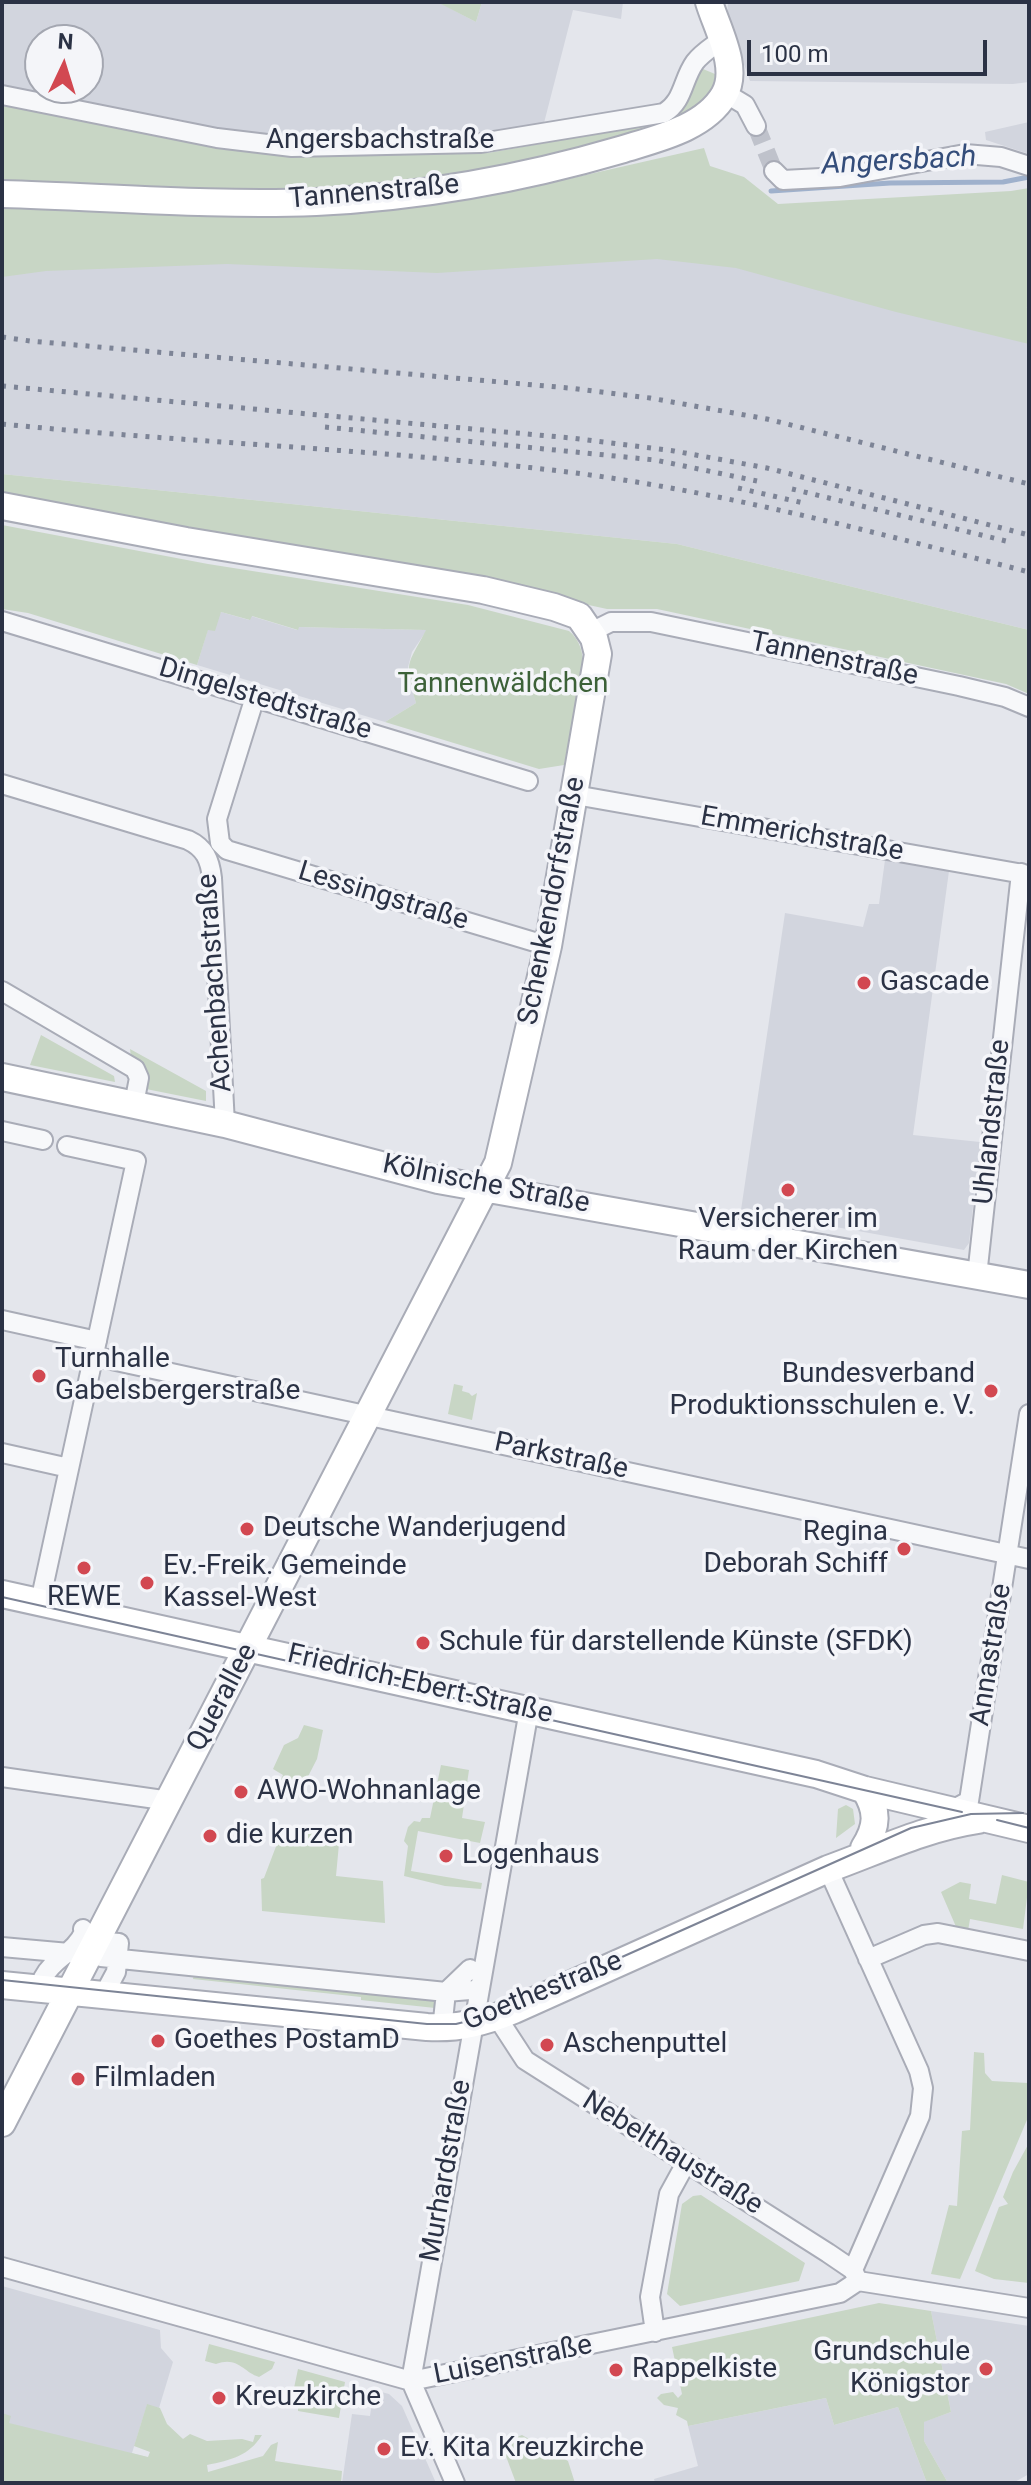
<!DOCTYPE html>
<meta charset="utf-8">
<style>
body{margin:0}
#map{position:relative;width:1031px;height:2485px;overflow:hidden;background:#e4e6ec;font-family:Roboto,sans-serif}
canvas{display:block}
.frame{position:absolute;inset:0;border:4px solid #2b3245;pointer-events:none}
.north{position:absolute;left:24px;top:24px;width:80px;height:80px;box-sizing:border-box;background:#f4f5f9;border:2px solid #a4a7b1;border-radius:50%;rotate:4deg;font-size:22px;font-weight:700;line-height:32px;text-align:center;color:#2b3245}
.north::after{content:'';display:block;margin:auto;width:28px;height:36px;background:#d24851;clip-path:polygon(50% 0,100% 100%,50% 72%,0 100%)}
.scale{position:absolute;left:747px;top:40px;width:240px;height:36px;box-sizing:border-box;border:4px solid #2b3245;border-top:0;padding-left:10px;font-size:24px;line-height:28px;white-space:nowrap;color:#2b3245;-webkit-text-stroke:6px #f4f5f9;paint-order:stroke}
</style>
<div id="map">
<canvas width="1031" height="2485"></canvas>
<div class="frame"></div>
<div class="north">N</div>
<div class="scale">100 m</div>
</div>
<script>
const ctx = document.querySelector('canvas').getContext('2d');
ctx.lineJoin = 'round';
function fillPath(path, color) { ctx.fillStyle = color; ctx.fill(path, 'evenodd'); }
function trace(path, color, width, dash) { ctx.strokeStyle = color; ctx.lineWidth = width; ctx.lineCap = dash ? 'butt' : 'round'; ctx.setLineDash(dash || []); ctx.stroke(path); }
function write(font, color, halo, rows, align = 'center') {
  ctx.font = font + ' Roboto,sans-serif'; ctx.lineWidth = 7; ctx.setLineDash([]); ctx.textBaseline = 'middle'; ctx.strokeStyle = halo; ctx.fillStyle = color; for (const [text, x, y, turn = 0] of rows) {
    ctx.save(); ctx.translate(x, y); ctx.rotate((+turn || 0) * Math.PI / 180); ctx.textAlign = isNaN(turn) ? turn : align; if (halo) ctx.strokeText(text, 0, 0); ctx.fillText(text, 0, 0); ctx.restore();
  }
}
fillPath(new Path2D(`
 M2 2H438L476 22 482 2H623L621 19 573 10 544 123 488 133 290 135 217 131 183 120 2 88ZM40 40H88V88H40Z
 M728 2H1029V82L1013 84 750 81 727 16Z
 M1029 122V154L986 140 985 132Z
 M603 172 675 205 863 250 1029 307V630L677 544 2 474V206L409 205 546 184Z
 M221 612 249 620 251 616 297 630 298 627 427 630 412 652 408 667V675L416 703 385 722 197 665 208 629Z
 M885 860 949 871 913 1135 980 1142 969 1243 964 1250 741 1210 785 913 863 927 869 904H879Z
 M2 2286 160 2330 161 2348 173 2362 159 2408 147 2405 132 2453 192 2470 2 2483Z
 M931 2311 1029 2326V2474L1013 2483H948L924 2441 923 2422 951 2412Z
 M374 2390 389 2394 402 2406 436 2483H342L352 2414 370 2416Z
 M826 2398 834 2425 898 2407 927 2483H655L654 2479 698 2466 688 2426Z`), '#d2d5de');
fillPath(new Path2D(`
 M437 2H482L476 22Z
 M703 69 715 74C714 94 699 108 682 117L679 111 687 102 698 72Z
 M2 100 290 153H488L619 130 670 117 674 122 510 167 411 183 294 191 2 181Z
 M704 148 710 166 744 177 778 204 1011 191 1029 188V307H1026L1029 309V344L896 312 736 268 657 259 437 273 227 264 46 271 2 277V206L409 205 546 184Z
 M2 474 677 544 1029 630V694L1006 684 657 609H607L478 581 249 542 2 494Z
 M2 525 208 564 468 605 569 631C581 641 583 653 583 668L564 765 539 769 385 722 416 703C404 660 407 667 426 630L299 627 298 630 252 616 250 620 221 612 215 631 208 630 197 665 28 613 2 609Z
 M41 1035 114 1076 115 1082 30 1065Z
 M130 1049 206 1091V1101L146 1089 131 1057Z
 M454 1384 463 1386 462 1391 469 1393 472 1396 477 1393 472 1420 448 1414Z
 M304 1725 323 1730 317 1759 298 1796 278 1786 283 1775 273 1769 284 1745 298 1738Z
 M441 1765 469 1770 462 1818 485 1822 480 1843 418 1831 411 1871 482 1883 481 1889 445 1886 404 1876 408 1846 404 1841 408 1827 414 1821 420 1822 422 1818H430Z
 M846 1805 853 1809 855 1824 836 1838 838 1809Z
 M283 1828 340 1833 336 1876 383 1881 385 1923 262 1911 261 1879 264 1878Z
 M1002 1875 1029 1882 1023 1929 970 1919 968 1931 957 1929 941 1892 960 1882 971 1884 969 1899 996 1904Z
 M194 1972 436 1996 435 2008 361 2000V1997L193 1979Z
 M974 2052 984 2053 985 2073 992 2081 1028 2083 1029 2115 960 2279 931 2274 949 2205 957 2206 962 2131 970 2130Z
 M1029 2143V2283L994 2279 975 2271 999 2207 1008 2204 1003 2197 1013 2172Z
 M701 2195 805 2263 799 2281 680 2306 667 2294 682 2204 693 2196Z
 M879 2303 931 2311 951 2412 924 2422V2441L948 2483H927L898 2407 834 2425 826 2398 688 2426 687 2421 676 2415 678 2408 664 2405 657 2398 661 2394 673 2392 678 2398 682 2394 672 2347Z
 M209 2344 275 2362 272 2369 259 2377C243 2372 238 2356 216 2364L205 2361Z
 M298 2369 345 2382 339 2418 298 2411V2393L294 2388Z
 M147 2404 160 2408 167 2424 183 2439 190 2434 207 2441 242 2439 253 2442 255 2435H262C249 2456 231 2460 207 2465L208 2472 263 2456 271 2445 278 2442 275 2461 342 2471 341 2483H2V2413L11 2416 9 2423 148 2457 150 2452 134 2446Z
 M522 2435 568 2461 575 2483H516L501 2443Z`), '#c8d6c5');
trace(new Path2D(`
 M771 191 890 183 1003 182 1029 177`), '#9fb1cc', 5);
trace(new Path2D(`
 M756 126 774 171`), '#bfc2cb', 18, [18, 9]);
const street = new Path2D(`
 M725 93 745 105 756 126
 M2 95 217 138 292 147 481 143 664 113C684 101 682 80 695 62 702 53 712 47 721 40
 M774 171 783 180 840 177 965 154 1001 157 1029 166
 M2 621 528 781
 M591 632 611 622H651L959 686 1005 697 1029 707
 M255 697 217 819 220 843 227 850 548 946
 M2 784 188 840C205 848 210 860 212 878L225 1124
 M575 795 1029 875
 M2 991 135 1069 139 1078 134 1104
 M2 1131 43 1140
 M977 1276 1021 873
 M2 1320 97 1341
 M93 1356 1029 1559
 M2 1453 69 1468
 M40 1602 136 1161 67 1146
 M2 1777 170 1801
 M952 1810 969 1801 1029 1414
 M828 1869 919 2071 923 2088 920 2116 853 2270
 M106 1942 119 1943 116 1972 109 1985
 M2 1947 80 1954
 M101 1957 446 1992 470 1990
 M868 1959 924 1935 938 1933 1029 1951
 M43 1978C54 1957 74 1954 84 1932L83 1929
 M497 2017 525 2060 828 2253 853 2270 858 2281
 M443 2020 446 1992 470 1969
 M2 2267 411 2381 840 2293 858 2281 1029 2308
 M655 2332 650 2297 669 2194 686 2163
 M455 2483 411 2381 529 1710`);
const secondary = new Path2D(`
 M2 194C106 197 212 206 316 202 419 197 521 179 620 150 655 139 704 129 724 95 740 68 717 29 709 2
 M2 506 186 541 483 590 554 607 579 616 594 638 598 654 548 946 498 1163 2 2123
 M2 1077 225 1124 438 1180 1029 1285
 M2 1594 816 1774 865 1790 1029 1829
 M864 1848C878 1826 878 1811 865 1790
 M2 1985 427 2027C459 2029 485 2022 514 2010L828 1869C878 1851 925 1828 978 1820`);
trace(street, '#a9acb7', 22);
trace(secondary, '#a9acb7', 30);
trace(street, '#f7f8fa', 18);
trace(secondary, '#fff', 26);
trace(new Path2D(`
 M2 1597 962 1812
 M997 1820 1029 1828
 M2 1980 427 2024H456L492 2015 911 1828 971 1814 1023 1813`), '#7d8496', 2);
trace(new Path2D(`
 M2 337 30 341 569 388 650 398 767 419 1029 484
 M2 386 571 438 674 451 767 468 1029 535
 M2 424C190 443 380 449 568 472 725 492 877 533 1029 572
 M325 427 655 460 757 481
 M738 488 808 504
 M792 489 1010 542`), '#7d8496', 5, [4, 8]);
for (const [x, y, r, color] of [
 [864,983,8,"#d24851"],
 [788,1190,8,"#d24851"],
 [39,1376,8,"#d24851"],
 [991,1391,8,"#d24851"],
 [247,1529,8,"#d24851"],
 [904,1549,8,"#d24851"],
 [84,1568,8,"#d24851"],
 [147,1583,8,"#d24851"],
 [423,1643,8,"#d24851"],
 [241,1792,8,"#d24851"],
 [210,1836,8,"#d24851"],
 [446,1856,8,"#d24851"],
 [158,2041,8,"#d24851"],
 [547,2045,8,"#d24851"],
 [78,2079,8,"#d24851"],
 [986,2369,8,"#d24851"],
 [616,2370,8,"#d24851"],
 [219,2398,8,"#d24851"],
 [384,2449,8,"#d24851"]
]) { const dot = new Path2D(); dot.arc(x, y, r, 0, 2 * Math.PI); ctx.fillStyle = color; ctx.fill(dot); trace(dot, '#f4f5f9', 3); }
write('28px', '#2b3245', '#f4f5f9', [
 ["Angersbachstraße",380,141],
 ["Tannenstraße",374,193,-5],
 ["Tannenstraße",834,660,12],
 ["Dingelstedtstraße",265,700,17],
 ["Emmerichstraße",802,835,10],
 ["Lessingstraße",383,897,17],
 ["Schenkendorfstraße",553,901,-79],
 ["Achenbachstraße",216,983,-94],
 ["Uhlandstraße",993,1122,-84],
 ["Kölnische Straße",486,1185,11],
 ["Parkstraße",561,1457,12],
 ["Annastraße",992,1655,-81],
 ["Friedrich-Ebert-Straße",420,1685,13],
 ["Querallee",223,1698,-62],
 ["Goethestraße",543,1992,-22],
 ["Nebelthaustraße",672,2154,32],
 ["Murhardstraße",447,2171,-80],
 ["Luisenstraße",513,2361,-11]
]);
write('28px', '#3c6138', '#f4f5f9', [
 ["Tannenwäldchen",503,685]
]);
write('28px', '#2b3245', '#f4f5f9', [
 ["Gascade",880,983],
 ["Versicherer im",788,1220,"center"],
 ["Raum der Kirchen",788,1252,"center"],
 ["Turnhalle",55,1360],
 ["Gabelsbergerstraße",55,1392],
 ["Bundesverband",975,1375,"right"],
 ["Produktionsschulen e. V.",975,1407,"right"],
 ["Deutsche Wanderjugend",263,1529],
 ["Regina",888,1533,"right"],
 ["Deborah Schiff",888,1565,"right"],
 ["Ev.-Freik. Gemeinde",163,1567],
 ["Kassel-West",163,1599],
 ["REWE",84,1598,"center"],
 ["Schule für darstellende Künste (SFDK)",439,1643],
 ["AWO-Wohnanlage",257,1792],
 ["die kurzen",226,1836],
 ["Logenhaus",462,1856],
 ["Goethes PostamD",174,2041],
 ["Aschenputtel",563,2045],
 ["Filmladen",94,2079],
 ["Grundschule",970,2353,"right"],
 ["Königstor",970,2385,"right"],
 ["Rappelkiste",632,2370],
 ["Kreuzkirche",235,2398],
 ["Ev. Kita Kreuzkirche",400,2449]
], 'left');
write('italic 30px', '#344d7a', '#f4f5f9', [
 ["Angersbach",899,162,-3]
]);
</script>
